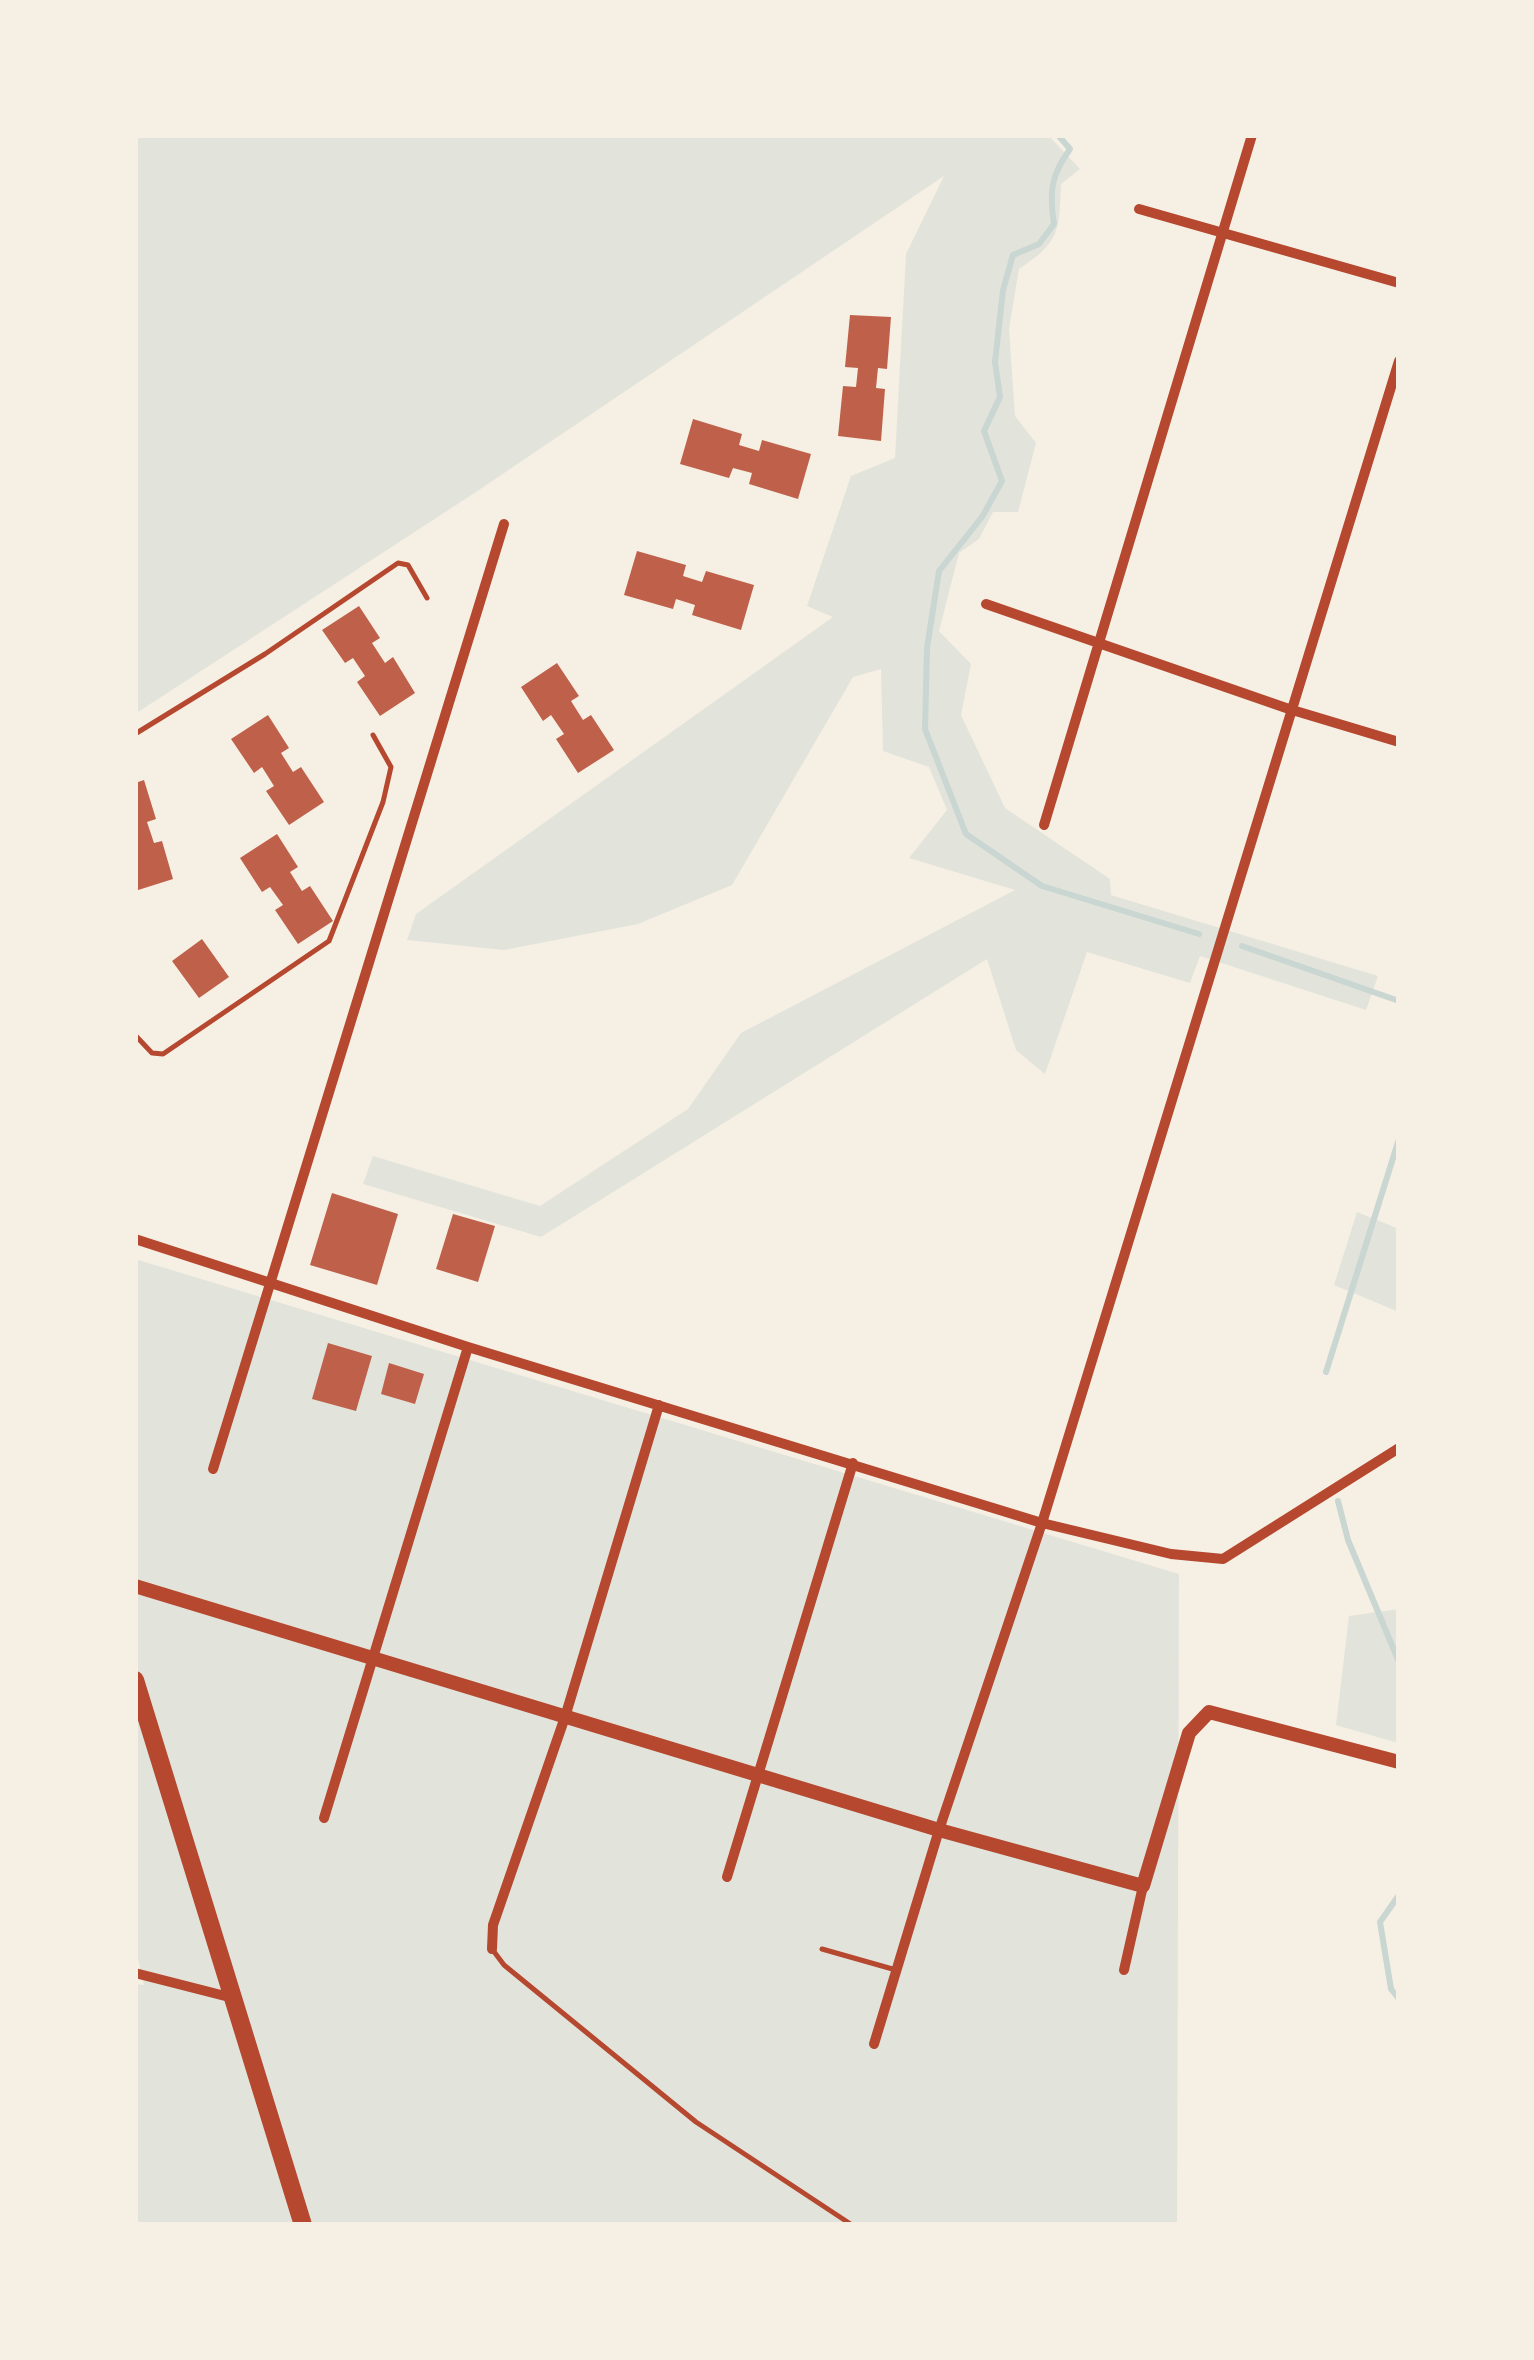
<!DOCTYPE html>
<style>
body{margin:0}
#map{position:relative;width:1534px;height:2360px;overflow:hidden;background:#f6efe4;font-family:Overpass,sans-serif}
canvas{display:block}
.frame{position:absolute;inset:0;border:138px solid #f6efe4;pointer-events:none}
</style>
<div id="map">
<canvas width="1534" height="2360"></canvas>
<div class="frame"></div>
</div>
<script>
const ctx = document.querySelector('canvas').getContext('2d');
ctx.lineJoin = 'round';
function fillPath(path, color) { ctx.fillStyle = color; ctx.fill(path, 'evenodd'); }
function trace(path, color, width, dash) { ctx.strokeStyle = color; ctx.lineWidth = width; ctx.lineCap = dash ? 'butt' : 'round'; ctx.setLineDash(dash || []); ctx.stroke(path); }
fillPath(new Path2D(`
 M135 135H1048L1080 169 1061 184C1059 232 1060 242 1019 269L1009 329 1015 416 1036 443 1018 512H993L979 539 959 553 939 631 971 664 961 715 1005 808 1110 879 1111 895 1378 976 1366 1010 1200 956 1190 983 1087 952 1045 1074 1016 1050 987 959 541 1237 363 1184 373 1156 540 1206 688 1109 741 1033 1015 890 909 858 947 810 929 767 883 751 881 669 853 677 732 885 638 924 504 950 407 940 416 914 833 617 807 606 851 476 895 458 906 254 944 176 473 494 135 714Z
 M1357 1212 1399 1229V1312L1334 1285Z
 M135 1259 1179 1574 1177 2225H135V1984L144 1985 135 1946Z
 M1399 1609V1742L1398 1743 1336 1725 1349 1616Z`), '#e2e4dc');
trace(new Path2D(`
 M1058 135 1070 149C1051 175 1049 192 1054 224L1039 244 1013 255 1003 290 995 362 1000 397 984 431 1002 481 982 517 939 571 927 648 925 729 966 834 1042 886 1199 934
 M1242 946 1399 1001
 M1326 1372 1399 1139
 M1338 1501 1348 1540 1399 1662
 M1399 1895 1380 1922 1391 1989 1399 1999`), '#c9d6d2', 6);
fillPath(new Path2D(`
 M850 315 891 317 887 369 878 368 876 388 885 389 881 441 838 436 843 386 856 387 858 368 845 367Z
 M693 419 742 434 739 445 759 451 762 440 811 454 798 499 749 484 752 473 733 468 729 478 680 464Z
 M637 551 686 565 683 576 702 582 706 571 754 585 741 630 692 615 695 605 676 599 673 609 624 595Z
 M359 606 380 638 372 643 385 663 393 657 415 693 380 716 357 682 365 676 353 658 345 663 322 630Z
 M557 663 579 696 571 701 583 720 591 715 614 750 578 773 556 739 564 734 551 715 543 721 521 687Z
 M268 715 289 748 281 753 293 772 301 767 324 802 289 825 266 791 274 786 262 767 254 773 231 739Z
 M144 780 156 819 147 822 154 843 162 841 173 879 135 891V783Z
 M277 834 298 867 290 872 302 891 310 886 333 921 298 944 275 910 283 905 270 887 262 892 240 858Z
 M202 939 229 977 199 998 172 961Z
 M332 1193 398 1214 377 1285 310 1265Z
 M453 1214 495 1226 478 1282 436 1269Z
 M328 1343 372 1356 356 1411 312 1399Z
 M389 1363 424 1374 415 1404 381 1394Z`), '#bf614a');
trace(new Path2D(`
 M135 734 265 654 398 563 408 565 427 598
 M135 1035 152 1053 163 1054 329 941 383 802 391 767 373 735
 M492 1949 504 1965 696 2122 852 2225
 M822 1949 896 1970`), '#b5482f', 5);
trace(new Path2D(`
 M1139 209 1399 283
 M986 604 1289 709 1399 742
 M1044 825 1252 135
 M135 1239 468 1347 1042 1523 1171 1554 1223 1559 1399 1448
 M213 1469 504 524
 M324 1818 468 1347
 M727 1877 853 1463
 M492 1949 493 1925 565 1717 659 1405
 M1124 1970 1143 1886
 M135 1973 233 1998
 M874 2044 939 1830 1042 1523 1399 361`), '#b5482f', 10);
trace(new Path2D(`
 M135 1586 939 1830 1143 1886 1189 1733 1209 1712 1399 1762`), '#b5482f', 14);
trace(new Path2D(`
 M135 1680 303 2225`), '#b5482f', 18);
</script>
